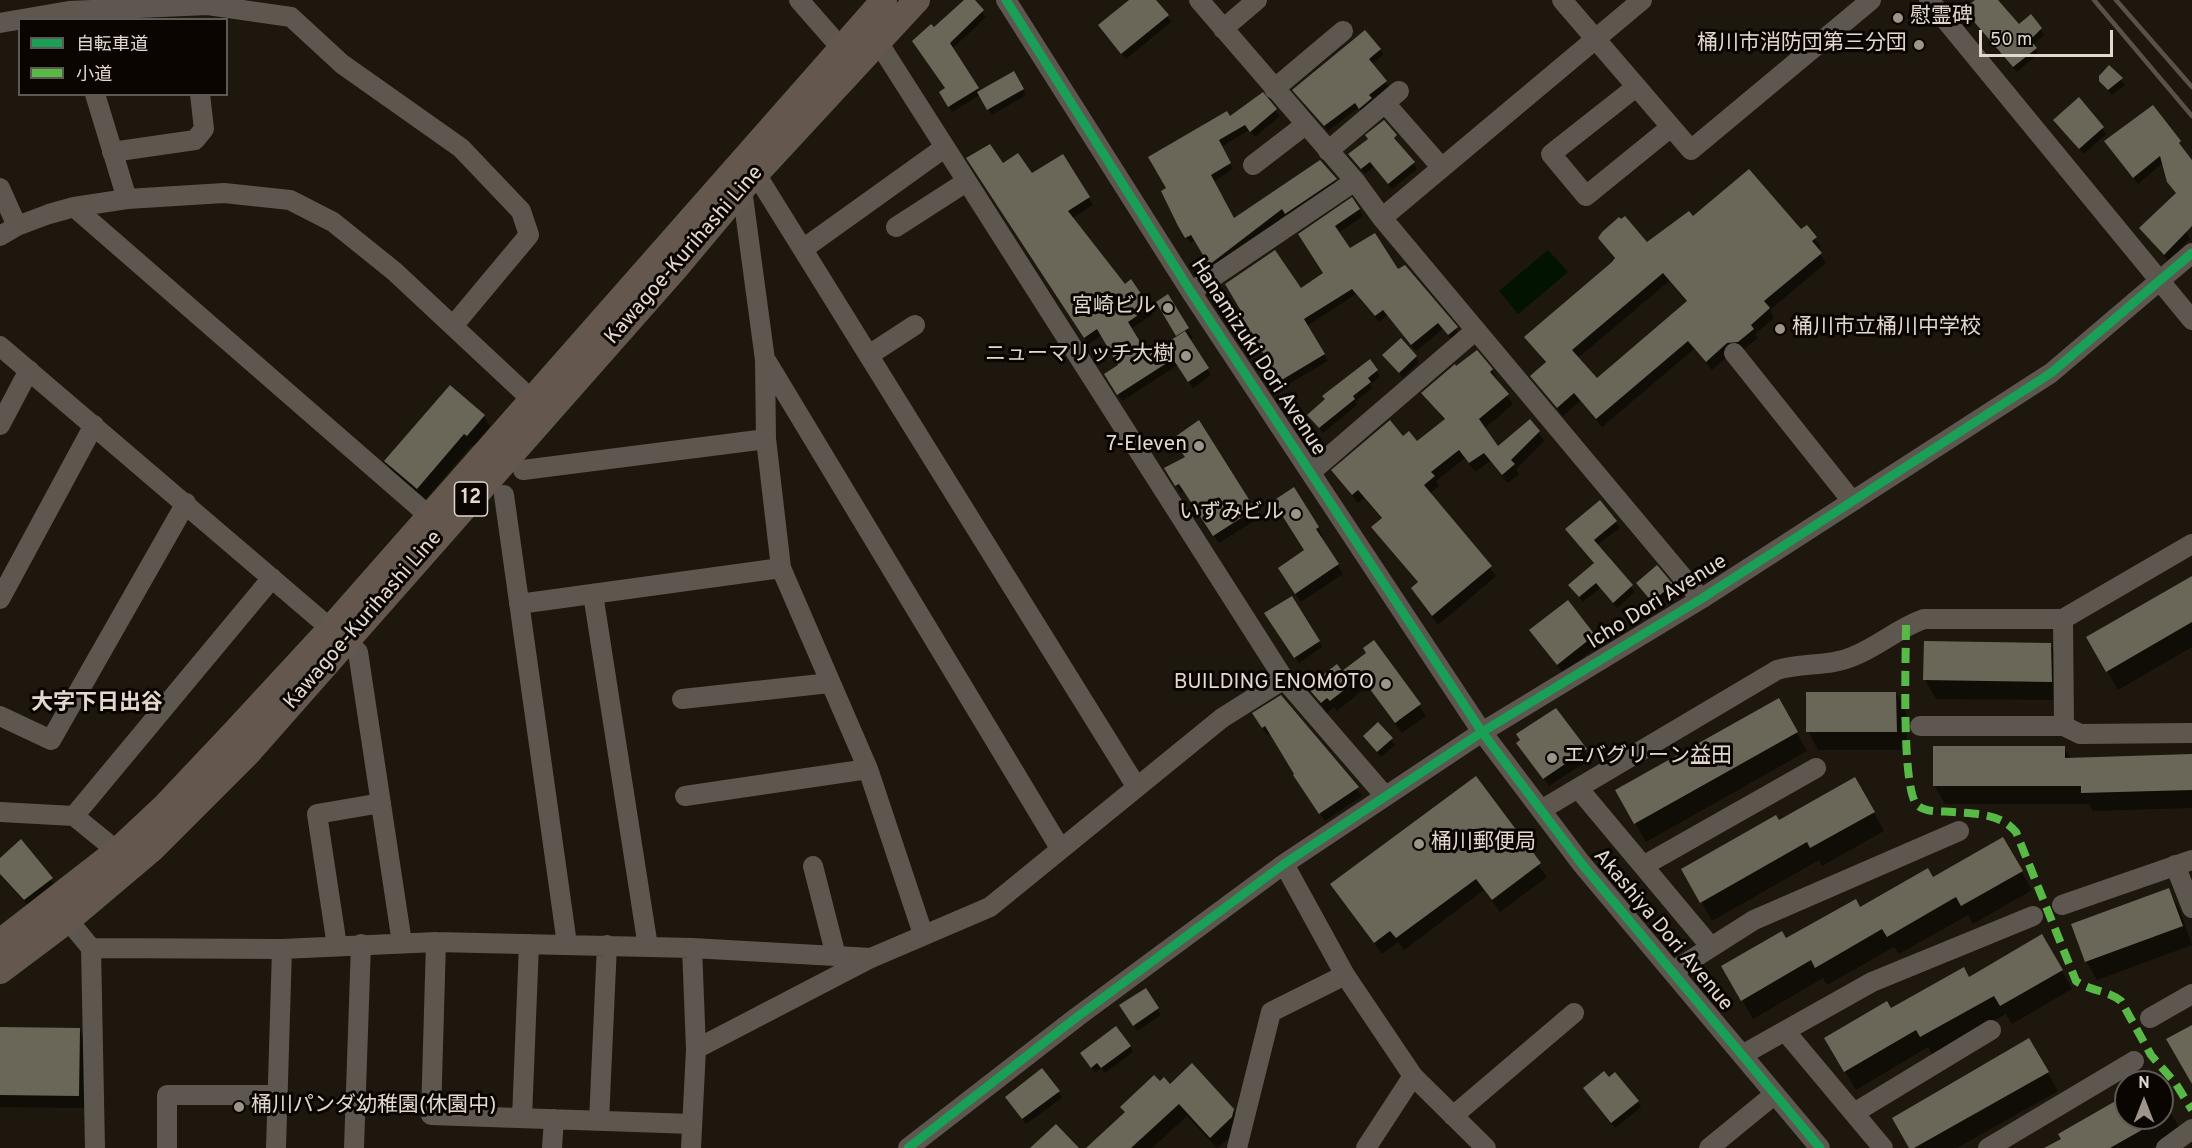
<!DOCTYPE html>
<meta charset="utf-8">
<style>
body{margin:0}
#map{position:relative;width:2192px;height:1148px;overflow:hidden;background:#1e170d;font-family:Overpass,"Noto Sans JP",sans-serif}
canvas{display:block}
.legend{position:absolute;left:18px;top:18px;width:210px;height:78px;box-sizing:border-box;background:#0a0501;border:2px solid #605953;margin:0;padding:8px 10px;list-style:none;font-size:18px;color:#e2d8cd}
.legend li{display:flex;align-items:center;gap:12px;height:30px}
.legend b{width:30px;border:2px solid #605953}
.north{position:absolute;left:2114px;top:1070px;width:60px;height:60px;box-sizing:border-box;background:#0a0501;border:2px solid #605953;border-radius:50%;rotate:0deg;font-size:16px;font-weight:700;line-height:24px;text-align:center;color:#e2d8cd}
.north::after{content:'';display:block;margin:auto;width:21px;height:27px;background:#9d948a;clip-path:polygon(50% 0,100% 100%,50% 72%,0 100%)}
.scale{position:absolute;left:1979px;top:30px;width:134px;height:27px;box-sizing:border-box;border:3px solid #e2d8cd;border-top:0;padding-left:8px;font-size:18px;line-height:21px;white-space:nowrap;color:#e2d8cd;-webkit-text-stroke:4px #0a0501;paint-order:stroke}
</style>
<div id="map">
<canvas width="2192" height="1148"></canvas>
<ul class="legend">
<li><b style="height:8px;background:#1a9f57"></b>自転車道</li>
<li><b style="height:8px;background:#58b947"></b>小道</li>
</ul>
<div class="north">N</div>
<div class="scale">50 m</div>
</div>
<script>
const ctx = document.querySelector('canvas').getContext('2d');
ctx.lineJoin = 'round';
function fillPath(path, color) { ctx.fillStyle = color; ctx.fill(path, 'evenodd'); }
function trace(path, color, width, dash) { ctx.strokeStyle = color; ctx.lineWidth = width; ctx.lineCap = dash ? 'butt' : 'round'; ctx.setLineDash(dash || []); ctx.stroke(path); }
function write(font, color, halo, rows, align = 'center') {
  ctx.font = font + ' Overpass,"Noto Sans JP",sans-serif'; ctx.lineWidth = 6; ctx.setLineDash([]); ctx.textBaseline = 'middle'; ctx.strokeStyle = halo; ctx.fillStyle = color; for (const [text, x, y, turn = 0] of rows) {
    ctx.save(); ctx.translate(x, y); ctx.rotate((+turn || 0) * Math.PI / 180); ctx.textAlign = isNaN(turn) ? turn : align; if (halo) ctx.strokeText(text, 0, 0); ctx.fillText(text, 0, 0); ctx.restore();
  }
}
fillPath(new Path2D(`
 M1548 250 1568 272 1518 314 1499 291Z`), '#031301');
fillPath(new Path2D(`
 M966 0H972L986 17 952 49 979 92 1013 73 1026 95 992 115 980 95 952 112 941 92 946 89 934 30Z
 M1131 0H1154L1171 22 1126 59 1100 26Z
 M1977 0H1996L2019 27 2031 16 2044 35 2033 45 2038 54 2017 72 1968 15Z
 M1380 50 1383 55 1372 64 1389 87 1372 101 1374 105 1363 113 1359 107 1328 131 1297 95Z
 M2109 67 2125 85 2112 95 2098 79Z
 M1262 94 1280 116 1255 137 1249 130 1221 147 1233 169 1213 182 1234 220 1336 180 1339 186 1290 219 1287 214 1214 270 1195 240 1190 243 1179 225 1169 189 1230 118Z
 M2079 99 2106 134 2084 154 2059 126Z
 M2152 107 2192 160V227L2186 231 2190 239 2168 261 2141 229 2177 194 2163 163 2138 184 2110 148Z
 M1384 122 1417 169 1392 189 1374 167 1365 174 1350 154 1369 140Z
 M1063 156 1093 205 1072 218 1125 286 1153 314 1131 329 1147 357 1178 337 1158 302 1168 296 1193 338 1189 340 1211 375 1193 388 1178 365 1122 401 1106 374 1120 365 1102 335 1089 344 972 166H1003L1032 175Z
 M1359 209 1363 216 1338 233 1350 250 1397 271 1405 266 1460 335 1453 341 1443 329 1416 351 1387 315 1379 322 1356 294 1307 326 1328 361 1285 386 1253 338 1301 290 1325 274 1304 241Z
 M1693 218 1801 232 1807 227 1821 247 1817 250 1826 263 1770 310 1774 318 1755 334 1758 338 1743 350 1732 352 1712 370 1694 349 1602 427 1580 401 1563 416 1532 376 1546 364 1526 337 1616 260 1599 239 1647 244ZM1669 281 1687 303 1596 380 1578 358Z
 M1477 352 1492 370 1497 379 1495 381 1513 404 1484 429 1498 448 1539 432 1544 441 1516 469 1519 474 1508 483 1490 461 1475 472 1465 458 1436 481 1439 486 1429 494 1496 576 1438 625 1418 598 1419 584 1373 527 1382 519 1364 498 1358 503 1333 471 1402 438 1417 443 1445 421 1423 394Z
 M1384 355 1416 356 1419 362 1403 378Z
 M1370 361 1380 377 1370 384 1372 388 1355 402 1357 405 1323 433 1309 415Z
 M484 416 491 429 475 447 472 445 424 501 393 473 386 461Z
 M1199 422 1259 518 1219 543 1184 491 1181 493 1166 469 1186 458Z
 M1600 502 1620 528 1597 545 1635 592 1617 608 1600 588 1583 602 1570 585 1595 564 1571 535Z
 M1280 510 1318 528 1323 537 1320 538 1343 574 1301 602 1285 578 1306 551Z
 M1657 567 1675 591 1656 606 1641 589Z
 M2192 578V647L2118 690 2088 638Z
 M1292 598 1322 647 1299 663 1270 619Z
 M1594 635 1599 645 1563 673 1537 639Z
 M1374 642 1426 716 1402 733 1368 686 1337 711 1334 707 1327 713 1309 688 1342 673 1368 654Z
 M2050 644 2061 663V700L1936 699 1925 680Z
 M1896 693 1906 712 1907 750H1818L1808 731Z
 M1281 697 1362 796 1325 821 1299 783 1271 733 1267 735 1254 714Z
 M1778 700 1807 751 1646 842 1617 791Z
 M1556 710 1591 759 1549 786 1523 751Z
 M1378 724 1395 745 1381 757 1365 736Z
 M2064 748 2071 759 2192 756V808L2093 811 2089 804H1945L1934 785Z
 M1475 778 1547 877 1500 912 1484 890 1404 950 1398 942 1382 954 1332 885Z
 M1855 779 1884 831 1822 866 1819 860 1712 921 1683 869 1779 822Z
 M2003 839 2032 890 1973 924 1968 915 1899 954 1894 947 1827 985 1823 978 1753 1019 1723 967 1932 879Z
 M21 841 57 888 30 908 0 875V860Z
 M2168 890 2179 908 2192 945 2097 980 2086 961Z
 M2042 936 2072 989 2012 1024 2006 1014 1932 1055 1928 1047 1856 1090 1826 1039 1969 979Z
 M1145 990 1161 1015 1137 1031 1125 1012Z
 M0 1029H79L86 1042 85 1108 0 1107Z
 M2029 1040 2058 1091 1957 1148H1910Z
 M1130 1046 1133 1052 1105 1073 1101 1068 1095 1073 1085 1059Z
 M1160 1083 1233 1110 1241 1123 1239 1130 1217 1148 1187 1116 1152 1148H1088L1126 1113 1122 1107Z
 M1584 1089 1638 1101 1641 1107 1615 1128Z
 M1059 1092 1062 1098 1026 1124 1010 1103Z
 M2126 1097V1118H2162V1098L2182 1132 2153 1148H2047Z`), '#0007');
fillPath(new Path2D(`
 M964 0H975L984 10 950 43 979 88 948 107 939 92 945 88 912 41 931 24 934 27Z
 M1129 0H1156L1169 15 1121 54 1098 25Z
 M1975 0H1998L2019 24 2031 14 2042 28 2030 40 2037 48 2013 67 1963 9Z
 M1365 30 1381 49 1369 59 1387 81 1369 95 1372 98 1359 109 1355 103 1324 126 1292 90Z
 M2109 65 2123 78 2108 90 2099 81V76Z
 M1014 71 1024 89 987 110 977 92Z
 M1263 92 1277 109 1250 132 1245 125 1219 140 1231 163 1211 175 1234 218 1320 160 1337 179 1285 214 1282 209 1209 265 1191 235 1185 238 1178 226 1161 191 1166 188 1148 157 1227 111 1230 116Z
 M2079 97 2104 127 2079 149 2053 120Z
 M2153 105 2181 141 2179 143 2192 160V226L2164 255 2139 228 2176 193 2167 182 2160 156 2133 178 2104 141Z
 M1384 120 1397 135 1394 138 1415 162 1388 184 1370 162 1361 169 1348 154 1368 139 1365 135Z
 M990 144 1003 163 1018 153 1032 173 1063 154 1090 197 1068 211 1125 284 1131 279 1150 307 1128 322 1148 355 1185 331 1209 368 1188 382 1173 359 1117 395 1104 374 1118 365 1097 329 1084 338 966 158Z
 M1749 169 1801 229 1807 225 1817 237 1812 241 1822 253 1764 301 1770 308 1751 325 1754 329 1738 342 1727 343 1706 362 1688 341 1596 419 1574 393 1557 408 1530 376 1546 362 1524 337 1612 262 1615 258 1598 238 1602 232 1619 217 1621 219 1625 216 1647 242 1689 211 1693 216ZM1663 273 1687 301 1597 378 1572 350Z
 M1352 197 1360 209 1335 226 1350 248 1375 233 1398 269 1405 265 1458 327 1448 335 1438 323 1411 345 1383 310 1375 316 1352 289 1304 319 1325 354 1280 381 1254 338 1251 339 1240 318 1244 316 1225 284 1275 250 1301 288 1323 273 1298 234Z
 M1168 294 1189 328 1176 336 1156 302Z
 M1401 338 1417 356 1399 373 1382 355Z
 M1477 350 1493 369 1490 372 1509 394 1479 419 1498 446 1530 419 1540 431 1511 460 1515 464 1502 475 1484 453 1469 463 1459 450 1431 472 1435 476 1424 485 1492 566 1432 616 1411 588 1418 582 1371 527 1382 518 1358 490 1352 495 1331 470 1390 420 1403 436 1409 431 1417 441 1445 419 1421 393 1455 364 1456 366Z
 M1370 359 1378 370 1368 378 1371 382 1353 396 1355 399 1319 428 1307 415 1325 399 1322 396Z
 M450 385 485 415 467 436 464 434 417 489 384 461Z
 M1199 420 1255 509 1213 536 1179 484 1175 486 1164 468 1185 457 1172 439Z
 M1294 487 1319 527 1316 529 1339 564 1295 594 1278 568 1304 550 1273 501Z
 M1600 500 1617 521 1594 540 1633 585 1613 603 1596 583 1579 597 1568 585 1594 563 1565 529Z
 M1657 565 1673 584 1652 602 1636 583Z
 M2192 576V622L2106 672 2086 637Z
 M1292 596 1320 641 1294 658 1264 613Z
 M1568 600 1595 635 1557 665 1529 630Z
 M1374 640 1421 704 1395 723 1361 677 1330 701 1327 698 1321 703 1307 687 1337 664 1342 671 1366 653 1363 648Z
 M1924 641 2051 643 2052 682 1923 680Z
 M1806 692H1896L1897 732H1806Z
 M1281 695 1359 787 1319 814 1293 775 1294 774 1265 726 1262 728 1252 713Z
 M1779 698 1798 732 1634 824 1615 790Z
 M1556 708 1587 749 1543 779 1516 743 1520 740 1516 734Z
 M1378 722 1393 738 1377 752 1363 736Z
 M1933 746H2065V758L2192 754V790L2081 793V786H1933Z
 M1476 776 1541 863 1492 900 1476 879 1396 938 1390 931 1374 943 1330 884Z
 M1855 777 1875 812 1810 848 1807 842 1700 903 1681 869 1776 815 1779 820Z
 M2003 837 2023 871 1961 906 1956 897 1887 937 1882 929 1815 968 1811 960 1741 1001 1721 966 1782 931 1786 938 1856 899 1860 907 1928 868 1933 877Z
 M21 839 53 878 24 900 0 874V858Z
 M2169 888 2183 926 2085 962 2071 924Z
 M2042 934 2063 970 2000 1006 1994 996 1920 1037 1916 1030 1844 1072 1824 1038 1887 1001 1891 1008 1964 967 1969 977Z
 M1146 988 1159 1008 1133 1026 1119 1005Z
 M2192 1025V1084L2166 1039Z
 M1116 1026 1131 1046 1101 1068 1097 1063 1091 1068 1080 1053Z
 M0 1027 80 1028 79 1096 0 1095Z
 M2029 1038 2049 1072 1914 1148H1909L1892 1118Z
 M1192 1063 1234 1109 1232 1117 1210 1138 1179 1104 1131 1148H1086L1125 1112 1120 1107 1154 1075 1160 1081 1164 1077 1170 1084Z
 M1042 1068 1060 1091 1022 1119 1005 1097Z
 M1604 1071 1609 1077 1615 1072 1639 1101 1611 1123 1583 1088Z
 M2126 1095V1118H2163L2110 1148H2044L2061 1139 2058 1134Z
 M1056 1124 1079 1148H1030Z`), '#6a6759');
trace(new Path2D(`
 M799 0 841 48
 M1006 0 1191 292 1482 732 1581 863 1820 1148
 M1199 0 1355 181 1382 218 1701 599
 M1562 0 1691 150 1871 0
 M1929 0 2192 320
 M0 23 69 11 208 5 291 17 342 64 461 148 521 211 529 235 453 326
 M1223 29 1257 0
 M878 42 1284 679 1385 796
 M1636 87 1551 154 1586 196 1671 127
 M1274 89 1343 31
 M95 94 127 199
 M1385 103 1442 168
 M1328 151 1399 91
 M112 152 195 140 204 129 200 94
 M1253 165 1305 125
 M756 174 1136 786
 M0 188 17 226
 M742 189 765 360 766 439 781 568 868 769 923 934
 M74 207 428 515
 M1382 218 1642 0
 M896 227 966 182
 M0 236 17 226 49 214 74 207 127 199 224 193 290 200 333 222 394 271 531 399
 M803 249 944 148
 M1191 292 1355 181
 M0 346 358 652 402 943
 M1734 353 1852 501
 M869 355 915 325
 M767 362 1060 848
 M0 425 29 370
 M523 470 766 439
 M1311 472 1476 330
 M504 495 567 944
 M593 594 648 947
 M0 599 94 425
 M519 604 781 568
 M2063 619 2064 726
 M682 699 830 683
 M0 716 51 740 186 503
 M1920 726H2064L2080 734 2192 733
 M1578 788 1711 947
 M685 796 868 769
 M1541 810 1777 670C1802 662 1830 667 1854 656 1879 646 1898 628 1924 619H2063L2192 544
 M0 812 74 816 117 851
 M74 816 272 578
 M1284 864 1345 975 1413 1076 1486 1148
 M2175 865 2192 908
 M813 866 836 956
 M1643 866 1816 768
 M2062 905 2192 860
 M68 920 91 948 95 1148
 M436 942 431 1115 692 1124
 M337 946 317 814 381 803
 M91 948 282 949 436 942 692 948 871 958
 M1672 972 1754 920 1959 831
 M2150 1018 2192 994
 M1785 1031 1883 1148
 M696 1049 871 958 990 907 1222 718 1284 679
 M1742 1055 1872 982 2033 916
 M1854 1113 1991 1030
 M1453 1116 1574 1013
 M522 1118 529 944
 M599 1121 607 945
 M167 1148V1095H276
 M276 1148 282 949
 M354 1148 361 944
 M552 1148 554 1119
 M691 1148 696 1049 692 948
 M908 1148 1077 1017 1284 864 1482 732 1701 599 2051 373 2192 253
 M1237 1148 1271 1012 1345 975
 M1366 1148 1413 1076
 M1709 1148 1775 1094
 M1988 1148 2134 1061
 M2166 1148 2192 1129`), '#5d5750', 20);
trace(new Path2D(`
 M0 942 117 851 165 806 233 734 330 629 884 0
 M0 971 68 920 152 849 249 752 675 269 742 189 917 0`), '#64584e', 26);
trace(new Path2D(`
 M2094 0 2192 116
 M2116 0 2192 87`), '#58524a', 4.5);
trace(new Path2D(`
 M1906 625C1906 654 1901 788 1917 805 1925 813 1942 811 1953 812 1976 814 2000 813 2016 832L2076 981C2090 991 2107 990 2121 1001L2151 1055 2176 1084 2192 1110`), '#58b947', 8, [15, 8]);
trace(new Path2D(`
 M1006 0 1191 292 1482 732 1581 863 1820 1148
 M908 1148 1077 1017 1284 864 1482 732 1701 599 2051 373 2192 253`), '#1a9f57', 9);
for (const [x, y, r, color] of [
 [1898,18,6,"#9d948a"],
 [1919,45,6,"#9d948a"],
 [1168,308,6,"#9d948a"],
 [1780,329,6,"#9d948a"],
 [1186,356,6,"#9d948a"],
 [1199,446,6,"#9d948a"],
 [1296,514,6,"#9d948a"],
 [1386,684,6,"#9d948a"],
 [1552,758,6,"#9d948a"],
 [1419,844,6,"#9d948a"],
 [239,1107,6,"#9d948a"]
]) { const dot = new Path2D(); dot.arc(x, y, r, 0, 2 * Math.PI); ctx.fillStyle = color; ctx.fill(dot); trace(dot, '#0a0501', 2); }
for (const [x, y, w] of [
 [471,499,33]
]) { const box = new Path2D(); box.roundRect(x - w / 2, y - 17, w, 34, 4.5); ctx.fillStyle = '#0a0501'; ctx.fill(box); trace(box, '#e2d8cd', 1.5); }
write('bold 20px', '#e2d8cd', null, [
 ["12",471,499]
]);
write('21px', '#e2d8cd', '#0a0501', [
 ["慰霊碑",1910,18,"left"],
 ["桶川市消防団第三分団",1907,45],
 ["宮崎ビル",1156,308],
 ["桶川市立桶川中学校",1792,329,"left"],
 ["ニューマリッチ大樹",1174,356],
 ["7-Eleven",1187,446],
 ["いずみビル",1284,514],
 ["BUILDING ENOMOTO",1374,684],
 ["エバグリーン益田",1564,758,"left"],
 ["桶川郵便局",1431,844,"left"],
 ["桶川パンダ幼稚園(休園中)",251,1107,"left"]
], 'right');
write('21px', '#e2d8cd', '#0a0501', [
 ["Kawagoe-Kurihashi Line",685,256,-49],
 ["Hanamizuki Dori Avenue",1257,358,57],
 ["Icho Dori Avenue",1658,603,-32],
 ["Kawagoe-Kurihashi Line",364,621,-49],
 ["Akashiya Dori Avenue",1662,931,50]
]);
write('bold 22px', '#e2d8cd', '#0a0501', [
 ["大字下日出谷",97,705]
]);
</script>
